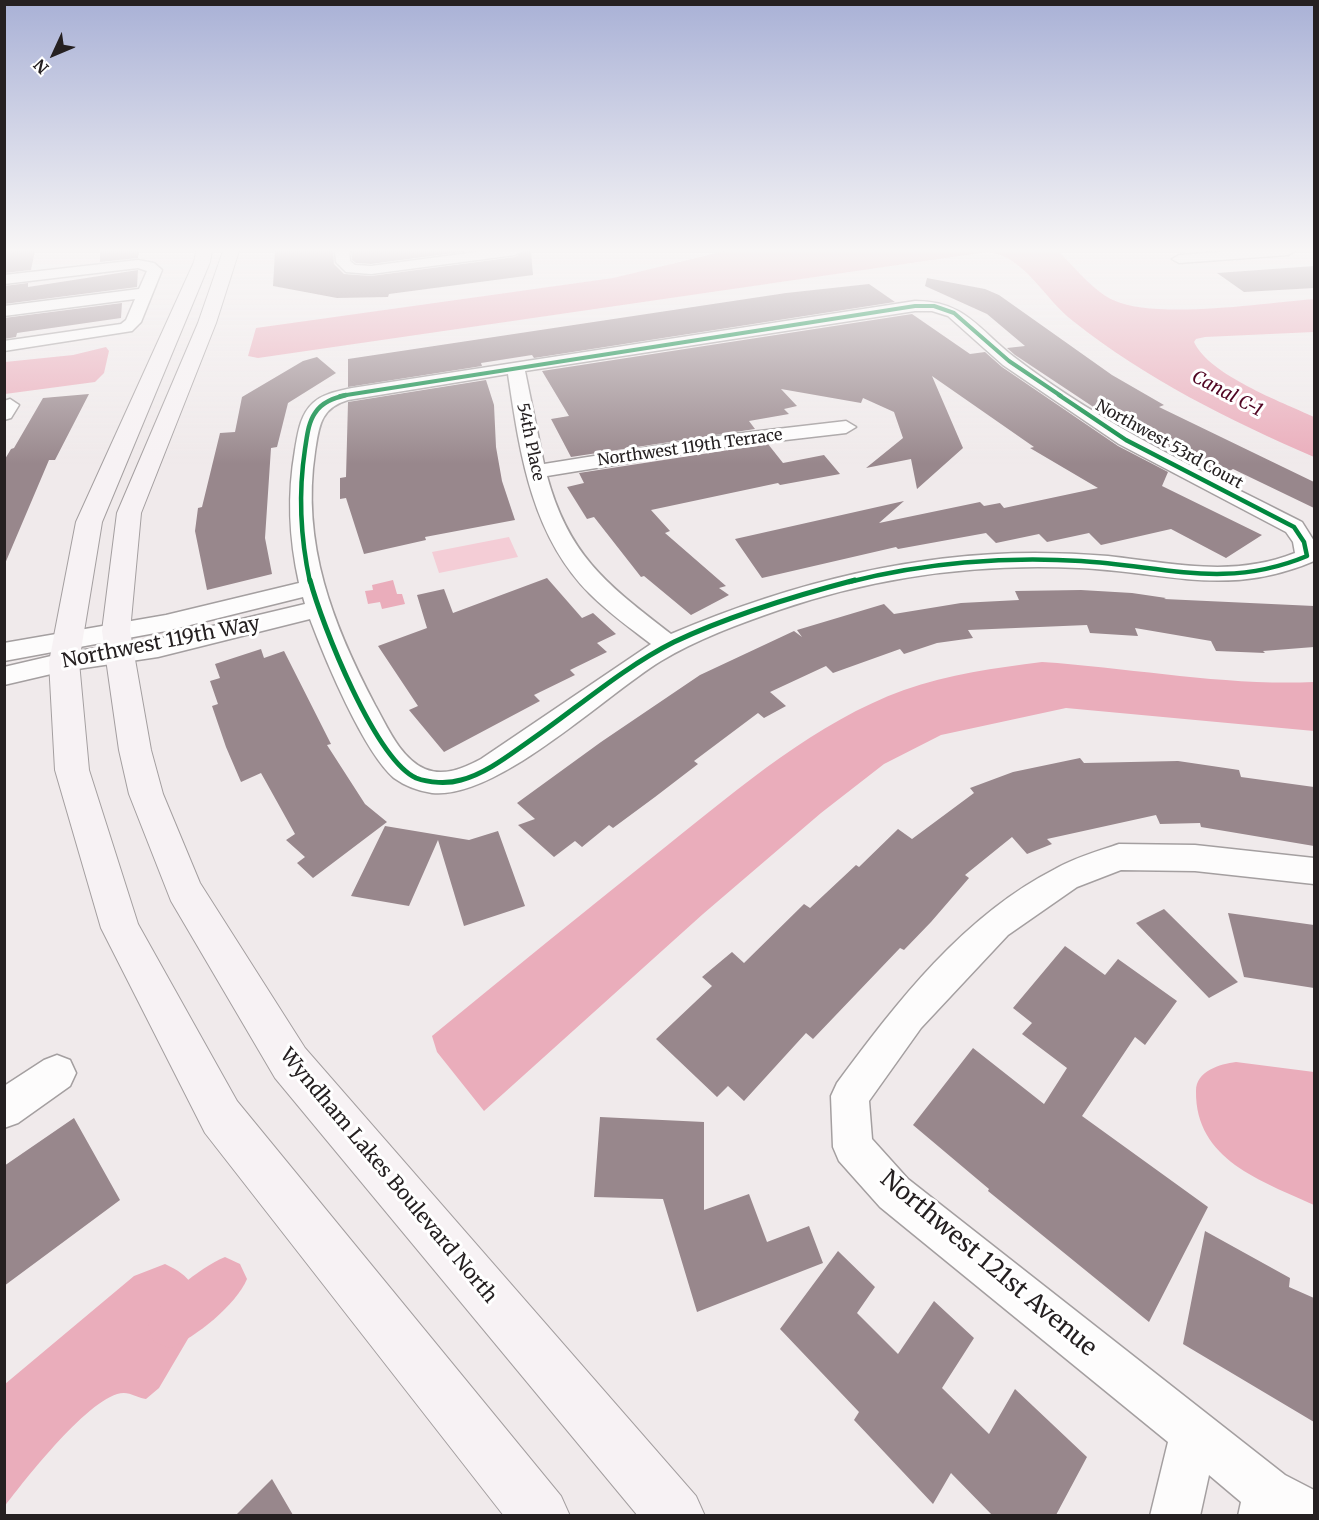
<!DOCTYPE html>
<style>
body{margin:0}
#map{position:relative;width:1319px;height:1520px;overflow:hidden;background:#f0eaeb;font-family:Merriweather,serif}
canvas{display:block}
.frame{position:absolute;inset:0;border:6px solid #252021;pointer-events:none}
.north{position:absolute;left:24px;top:24px;width:60px;height:60px;-webkit-text-stroke:4px #fff;paint-order:stroke;rotate:226deg;font-size:16px;font-weight:700;line-height:24px;text-align:center;color:#252021}
.north::after{content:'';display:block;margin:auto;width:21px;height:27px;background:#252021;clip-path:polygon(50% 0,100% 100%,50% 72%,0 100%)}
</style>
<div id="map">
<canvas width="1319" height="1520"></canvas>
<div class="frame"></div>
<div class="north">N</div>
</div>
<script>
const ctx = document.querySelector('canvas').getContext('2d');
ctx.lineJoin = 'round';
function fillPath(path, color) { ctx.fillStyle = color; ctx.fill(path, 'evenodd'); }
function trace(path, color, width, dash) { ctx.strokeStyle = color; ctx.lineWidth = width; ctx.lineCap = dash ? 'butt' : 'round'; ctx.setLineDash(dash || []); ctx.stroke(path); }
function write(font, color, halo, rows, align = 'center') {
  ctx.font = font + ' Merriweather,serif'; ctx.lineWidth = 6; ctx.setLineDash([]); ctx.textBaseline = 'middle'; ctx.strokeStyle = halo; ctx.fillStyle = color; for (const [text, x, y, turn = 0] of rows) {
    ctx.save(); ctx.translate(x, y); ctx.rotate((+turn || 0) * Math.PI / 180); ctx.textAlign = isNaN(turn) ? turn : align; if (halo) ctx.strokeText(text, 0, 0); ctx.fillText(text, 0, 0); ctx.restore();
  }
}
fillPath(new Path2D(`
 M509 537 518 557 439 573 432 552Z`), '#f4cdd6');
fillPath(new Path2D(`
 M725 251H1058C1074 266 1092 290 1113 300 1156 320 1264 303 1314 299V332L1205 337 1196 339 1194 342C1209 375 1282 402 1314 417V457C1229 420 1146 379 1073 321 1045 300 1023 254 987 252L258 358 248 356 256 328 613 278Z
 M106 347 109 351 104 373 95 382 5 394V362L73 355Z
 M393 580 397 594H402L405 604 382 609 380 602 368 604 365 591 373 590 372 585Z
 M1042 662C1133 668 1223 686 1314 682V731L1066 708 941 735 884 764 821 813 703 914 484 1111 437 1052 432 1036C511 971 590 907 669 844 742 786 816 722 904 690 949 674 995 668 1042 662Z
 M1236 1062 1314 1072V1205C1262 1181 1195 1160 1196 1091 1196 1071 1220 1064 1236 1062Z
 M165 1264C193 1277 194 1286 202 1315L159 1388 146 1399C139 1398 131 1393 124 1393 93 1392 23 1482 5 1506V1384L134 1276Z`), '#eaadbb');
fillPath(new Path2D(`
 M225 1257 240 1264 247 1279C236 1305 196 1337 170 1348L154 1342 148 1326C159 1300 199 1268 225 1257Z`), '#eaadbb');
fillPath(new Path2D(`
 M4 251H35L31 270 4 273Z
 M100 251H139L138 258 100 262Z
 M275 251H333L334 264 344 274 371 276 515 257 524 251H531L533 275 389 294 388 297 337 298 273 286Z
 M351 251H468L371 264 356 263 352 260Z
 M1314 266V288L1244 292 1217 273Z
 M138 270 137 287 4 304V286L28 283V287Z
 M927 278 985 289 999 295 1112 375 1164 405 1159 407 1314 482V508L1233 469 1221 476 1191 463 1119 424 1015 355 1007 348 1025 346 987 314 925 286Z
 M869 284 895 302 534 358 532 355 481 363 482 366 348 387V359L786 293Z
 M122 303 121 318 17 333 16 337 4 339V318Z
 M912 314 970 354 985 352 1002 367 1118 446 1168 472 1162 486 1262 535 1226 558 1171 529 1101 545 1089 533 1047 542 1039 534 996 543 986 533 898 549 896 547 762 578 735 539 904 501 879 523 980 502 984 506 1000 503 1004 508 1098 488 1030 448 1034 447 932 376 963 448 917 489 911 459 866 468 903 438 894 412 863 398 861 403 781 389 797 406 784 409 789 414 749 421 755 429 571 457 551 419 569 416 542 371Z
 M317 357 336 373 288 403 277 447 271 448 265 538 272 574 207 590 195 531 198 508 202 507 220 433 235 432 242 397 303 361Z
 M486 380 494 405 496 447 502 481 515 520 425 537 426 540 364 554 346 498 340 499V478L346 477 348 402Z
 M89 394 55 460H49L4 566 5 459 11 449 14 448 43 398Z
 M768 444 783 463 824 455 840 474 780 485 778 483 651 510 670 531 665 533 726 586 719 588 729 595 691 615 644 576 641 577 594 517 587 519 567 487 584 483 579 473Z
 M547 578 582 618 593 613 616 634 597 643 607 652 570 670 575 675 534 695 540 701 444 752 409 710 418 706 378 646 427 628 417 595 444 589 453 613Z
 M1081 590 1132 593 1166 598 1164 599 1314 606V647L1263 651 1265 653 1216 651 1211 641 1135 628 1138 636 1090 633 1087 625 968 630 973 638 937 643 904 654 900 649 833 673 826 666 770 692 786 706 764 718 758 713 694 761 698 764 655 797 613 828 609 825 582 847 575 841 554 857 518 825 535 819 517 803 601 742 700 675 794 631 802 637 797 630 884 604 894 614 961 603 1019 600 1015 591Z
 M261 649 264 658 284 651 331 744 327 745 365 804 387 822 313 878 297 863 305 857 286 840 295 834 261 773 241 782 226 747 212 706 218 704 210 681 220 678 215 664Z
 M1080 758 1084 763 1178 761 1239 770 1241 777 1314 787V846L1201 827 1200 823 1160 824 1156 815 1047 839 1052 844 1027 854 1012 837 965 875 969 878 931 922 904 950 900 948 813 1039 806 1033 744 1101 728 1086 717 1097 656 1039 712 986 702 977 732 952 744 963 804 904 810 908 856 865 859 867 898 829 912 839 974 793 970 788 1013 772Z
 M385 826 469 840 498 831 525 906 464 926 438 840 409 906 351 896Z
 M1164 909 1238 982 1209 998 1136 923Z
 M1228 913 1314 925V988L1244 977Z
 M1065 946 1105 975 1118 959 1177 1001 1145 1045 1135 1037 1082 1116 1208 1207 1149 1322 988 1191 989 1189 913 1125 973 1048 1044 1104 1067 1068 1022 1034 1032 1023 1013 1008Z
 M600 1117 704 1122V1210L749 1194 767 1242 809 1226 823 1263 697 1312 663 1199 594 1197Z
 M74 1118 120 1200 4 1286V1166Z
 M1205 1231 1290 1278 1289 1287 1314 1298V1422L1183 1344Z
 M838 1251 875 1287 857 1313 898 1354 934 1301 974 1338 942 1388 989 1434 1015 1389 1087 1457 1056 1515H992L951 1473 933 1504 854 1420 859 1412 780 1329Z
 M272 1479 293 1515H236Z`), '#98878c');
const street = new Path2D(`
 M335 251H349L350 261 355 265 371 266 484 251H522L515 255 371 274 346 272 336 262Z
 M1232 251H1295L1288 255 1179 263 1172 259 1179 255Z
 M138 260 154 263 162 270 141 322 132 331 4 351V341L121 324 126 320 135 299 4 316V306L139 289 147 271 138 268 4 284V275Z
 M915 301C965 301 978 329 1014 357 1102 425 1204 472 1302 522L1314 541V561C1227 598 1167 572 1079 568 977 563 875 577 779 610 739 624 697 639 661 661 604 696 497 800 432 793 419 791 405 786 394 778 363 751 325 659 310 619L158 657 64 671 4 685V667L64 653 158 639 305 604 303 597 166 631 4 661V643L166 615 299 583C289 538 287 496 295 450 298 433 300 415 313 403 324 393 339 391 352 388ZM915 311H932L948 316 1003 365 1119 444 1286 532 1293 542 1295 553C1233 578 1171 563 1108 556 1084 554 1059 553 1035 553 909 553 786 585 671 634 608 585 569 557 547 476L725 447 846 433 856 427 846 421 725 435 544 464 525 371ZM508 374C520 453 531 535 590 594 609 613 630 628 651 644L481 759C464 768 444 777 425 769 400 758 387 726 375 705 333 625 301 544 315 452 319 427 320 408 348 400Z
 M10 399 19 405 11 418 4 420V401Z
 M1119 844 1195 845 1314 858V884L1195 871 1121 870 1077 887 1008 935 921 1028 869 1101 872 1139 908 1179 1285 1475 1314 1490V1516H1238L1241 1502 1209 1475 1200 1516H1150L1168 1442 880 1207 839 1161 833 1147 831 1096 837 1083C897 1002 963 916 1055 869 1074 858 1098 851 1119 844Z
 M57 1055 70 1060 76 1073 70 1086 18 1123 4 1128V1086L44 1060Z`);
const secondary = new Path2D(`
 M196 251H212L210 262 102 522 79 662 89 770 138 924 237 1101 561 1496 570 1516H504L205 1133 101 928 55 770 49 662 76 522 194 262Z
 M223 251H239L216 323 141 513 130 631 151 750 163 794 200 883 305 1048 696 1496 705 1516H638L275 1078 171 901 129 794 119 750 102 631 117 513 198 323Z`);
trace(street, '#a49fa0', 3);
trace(secondary, '#a49fa0', 2);
fillPath(street, '#fdfcfc');
fillPath(secondary, '#f7f2f4');
trace(new Path2D(`
 M340 396 915 306H934L954 313 1009 361 1061 396`), '#00873e', 4);
trace(new Path2D(`
 M310 582C300 536 298 495 305 449 307 437 308 423 315 413 322 402 334 398 346 395
 M849 582C923 563 1005 556 1081 561 1164 566 1226 590 1307 556L1304 542 1294 527 1126 440 1059 395`), '#00873e', 4.5);
trace(new Path2D(`
 M310 580C322 625 375 759 416 778 429 783 448 784 461 780 485 774 508 756 528 742 576 709 622 668 674 642 731 615 794 596 855 580`), '#00873e', 5);
const sky = ctx.createLinearGradient(0, 0, 0, 464);
sky.addColorStop(0, '#a9b1d6');
sky.addColorStop(0.54, '#f8f6f6');
sky.addColorStop(1, '#f8f6f600');
ctx.fillStyle = sky;
ctx.fillRect(0, 0, 1319, 464);
write('16px', '#252021', '#fff', [
 ["54th Place",530,442,78],
 ["Northwest 53rd Court",1169,445,29],
 ["Northwest 119th Terrace",690,448,-8]
]);
write('italic 18px', '#510523', '#fff', [
 ["Canal C-1",1227,394,28]
]);
write('20px', '#252021', '#fff', [
 ["Northwest 119th Way",161,643,-11],
 ["Wyndham Lakes Boulevard North",388,1176,50]
]);
write('24px', '#252021', '#fff', [
 ["Northwest 121st Avenue",988,1264,40]
]);
</script>
